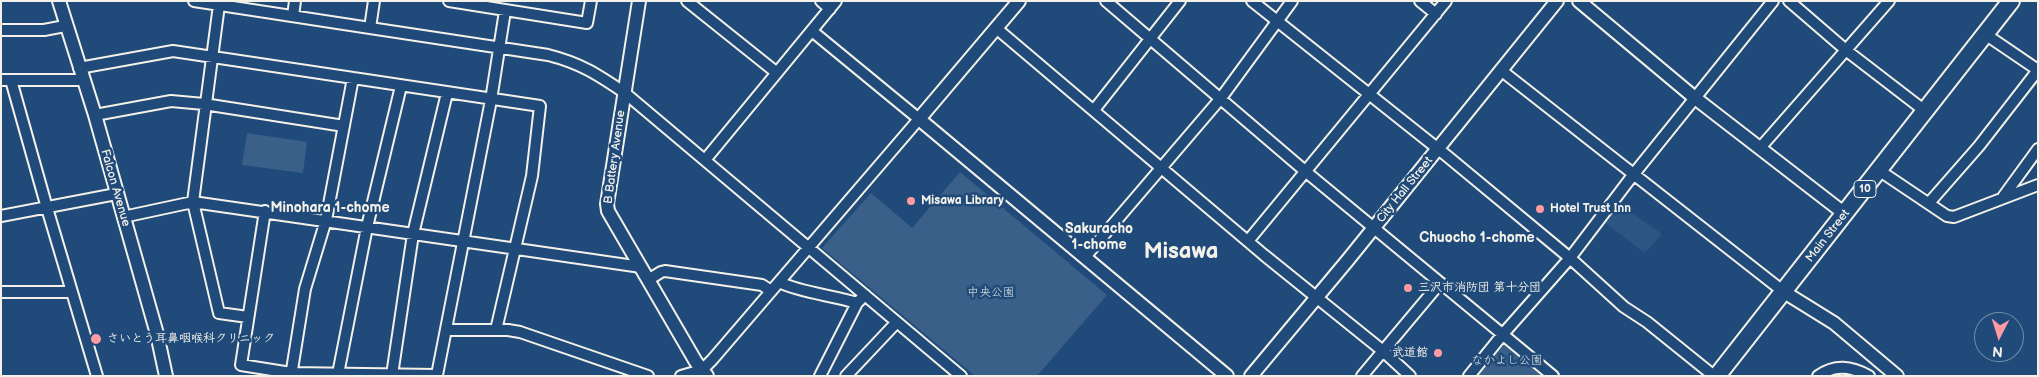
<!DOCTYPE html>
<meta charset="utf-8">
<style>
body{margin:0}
#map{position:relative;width:2039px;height:377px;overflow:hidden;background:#1f4a7a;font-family:"Balsamiq Sans",sans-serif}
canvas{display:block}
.frame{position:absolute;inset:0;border:2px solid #f4f1e8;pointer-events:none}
.north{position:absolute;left:1974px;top:312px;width:50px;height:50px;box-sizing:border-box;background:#1f4a7a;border:1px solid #748da6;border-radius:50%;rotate:185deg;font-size:14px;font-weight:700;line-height:20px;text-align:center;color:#f4f1e8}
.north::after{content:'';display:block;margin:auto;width:18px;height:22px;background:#ff9aa2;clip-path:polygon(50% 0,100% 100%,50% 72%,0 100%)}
</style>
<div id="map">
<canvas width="2039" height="377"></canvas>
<div class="frame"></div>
<div class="north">N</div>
</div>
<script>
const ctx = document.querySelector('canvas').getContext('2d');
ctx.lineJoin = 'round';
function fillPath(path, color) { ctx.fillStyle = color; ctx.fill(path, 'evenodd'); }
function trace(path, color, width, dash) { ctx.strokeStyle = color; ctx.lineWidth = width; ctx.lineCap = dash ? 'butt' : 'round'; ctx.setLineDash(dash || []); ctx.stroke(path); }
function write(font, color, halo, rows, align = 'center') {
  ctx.font = font + ' "Balsamiq Sans","Klee One",sans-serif'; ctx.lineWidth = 5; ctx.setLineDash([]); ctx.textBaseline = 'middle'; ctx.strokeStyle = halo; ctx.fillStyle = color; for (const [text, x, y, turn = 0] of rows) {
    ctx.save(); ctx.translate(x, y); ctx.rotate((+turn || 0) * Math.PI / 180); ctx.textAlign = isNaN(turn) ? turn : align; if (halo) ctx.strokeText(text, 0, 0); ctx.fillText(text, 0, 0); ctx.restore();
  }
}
fillPath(new Path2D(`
 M1616 202 1662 234 1645 253 1602 221Z`), '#2d5581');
fillPath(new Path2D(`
 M247 133 307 142 303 173 242 165Z
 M960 172 1107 295 1037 376H975L822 248 871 193 912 228Z
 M1505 344H1508L1547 376H1477Z`), '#3a5f88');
const minor = new Path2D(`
 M194 1 370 28
 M374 1 370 28 548 55C580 63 597 74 625 93L961 376
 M449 1 587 23 591 1
 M687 1 777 73
 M821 1 830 9
 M1106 1 1305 171 1553 376
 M1252 1 1447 156 1570 258 1624 307 1647 322 1714 376
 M1420 1 1436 14
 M1789 1 1847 51 1925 111
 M219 5 193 202 219 313 248 317
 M293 16 295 1
 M996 28 1264 255 1383 351 1410 376
 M1 30H44L65 26
 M1985 34 2038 70
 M79 68 173 51 540 106 532 176 496 330
 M1502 71 1784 292
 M1 80H83
 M11 80 47 208 97 376
 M1094 110 1180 1
 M95 115 171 101 204 104 344 126
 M1760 148 1889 1
 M705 160 836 1
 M1880 171 1947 216 1954 217 2038 185
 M2003 197 2038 149
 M1929 203 1979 146 2038 70
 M265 211 241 365 291 373 437 375 491 100 505 11
 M1 216 116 194
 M123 217 193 202 641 267
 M1248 241 1446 1
 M1085 257 1221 98 1292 1
 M648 280 661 272 665 271 762 285 771 291
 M779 282C802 293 832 295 857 303
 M1 292H72
 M446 330H508L520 332 648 376
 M338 374 367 227 401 86
 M392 375 413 234 447 93
 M291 376 305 289 326 220 353 78
 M681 376 702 370 712 360 919 119 812 31
 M820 376 857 303 865 295
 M846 376 896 323
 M1362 376 1440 283
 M1469 376 1503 334 1570 258 1633 175 1773 1
 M1818 376C1835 364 1851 366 1869 376`);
const tertiary = new Path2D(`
 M59 1 95 115 157 334 166 376
 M639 1 607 204 608 211 696 362 707 376
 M1019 1 919 119 1227 376
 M1579 1 1695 98 1845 214
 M1784 292 1834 323 1897 376
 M1251 376 1347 261 1557 1`);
const primary = new Path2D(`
 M1717 376 2011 1`);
trace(minor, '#f4f1e8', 14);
trace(tertiary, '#f4f1e8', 16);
trace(primary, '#f4f1e8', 20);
trace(minor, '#1f4a7a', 10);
trace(tertiary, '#1f4a7a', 12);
trace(primary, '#1f4a7a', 16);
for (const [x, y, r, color] of [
 [911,201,5,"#ff9aa2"],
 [1540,209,5,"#ff9aa2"],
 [1408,288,5,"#ff9aa2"],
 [96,339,6,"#ff9aa2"],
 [1438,353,5,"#ff9aa2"]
]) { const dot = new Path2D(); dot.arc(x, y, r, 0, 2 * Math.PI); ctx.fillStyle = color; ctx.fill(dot); trace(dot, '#1f4a7a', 2); }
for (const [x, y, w] of [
 [1865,189,22]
]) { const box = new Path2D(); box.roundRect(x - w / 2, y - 8.5, w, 17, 4); ctx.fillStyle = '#1f4a7a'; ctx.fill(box); trace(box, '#f4f1e8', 1); }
write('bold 11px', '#f4f1e8', null, [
 ["10",1865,189]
]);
write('12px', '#f4f1e8', '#1f4a7a', [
 ["B Battery Avenue",615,157,-82],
 ["Falcon Avenue",115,188,74],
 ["City Hall Street",1405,190,-51],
 ["Main Street",1828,236,-52]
]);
write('bold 12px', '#f4f1e8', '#1f4a7a', [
 ["Misawa Library",921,201],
 ["Hotel Trust Inn",1550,209],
 ["三沢市消防団 第十分団",1418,288],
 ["さいとう耳鼻咽喉科クリニック",107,339],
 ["武道館",1428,353,"right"]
], 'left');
write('12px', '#e1e2de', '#1f4a7a', [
 ["中央公園",991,293],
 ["なかよし公園",1507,361]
]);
write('bold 14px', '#f4f1e8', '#1f4a7a', [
 ["Minohara 1-chome",330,208],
 ["Sakuracho",1099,229],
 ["1-chome",1099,245],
 ["Chuocho 1-chome",1477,238]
]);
write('bold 22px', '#f4f1e8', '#1f4a7a', [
 ["Misawa",1181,252]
]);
</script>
